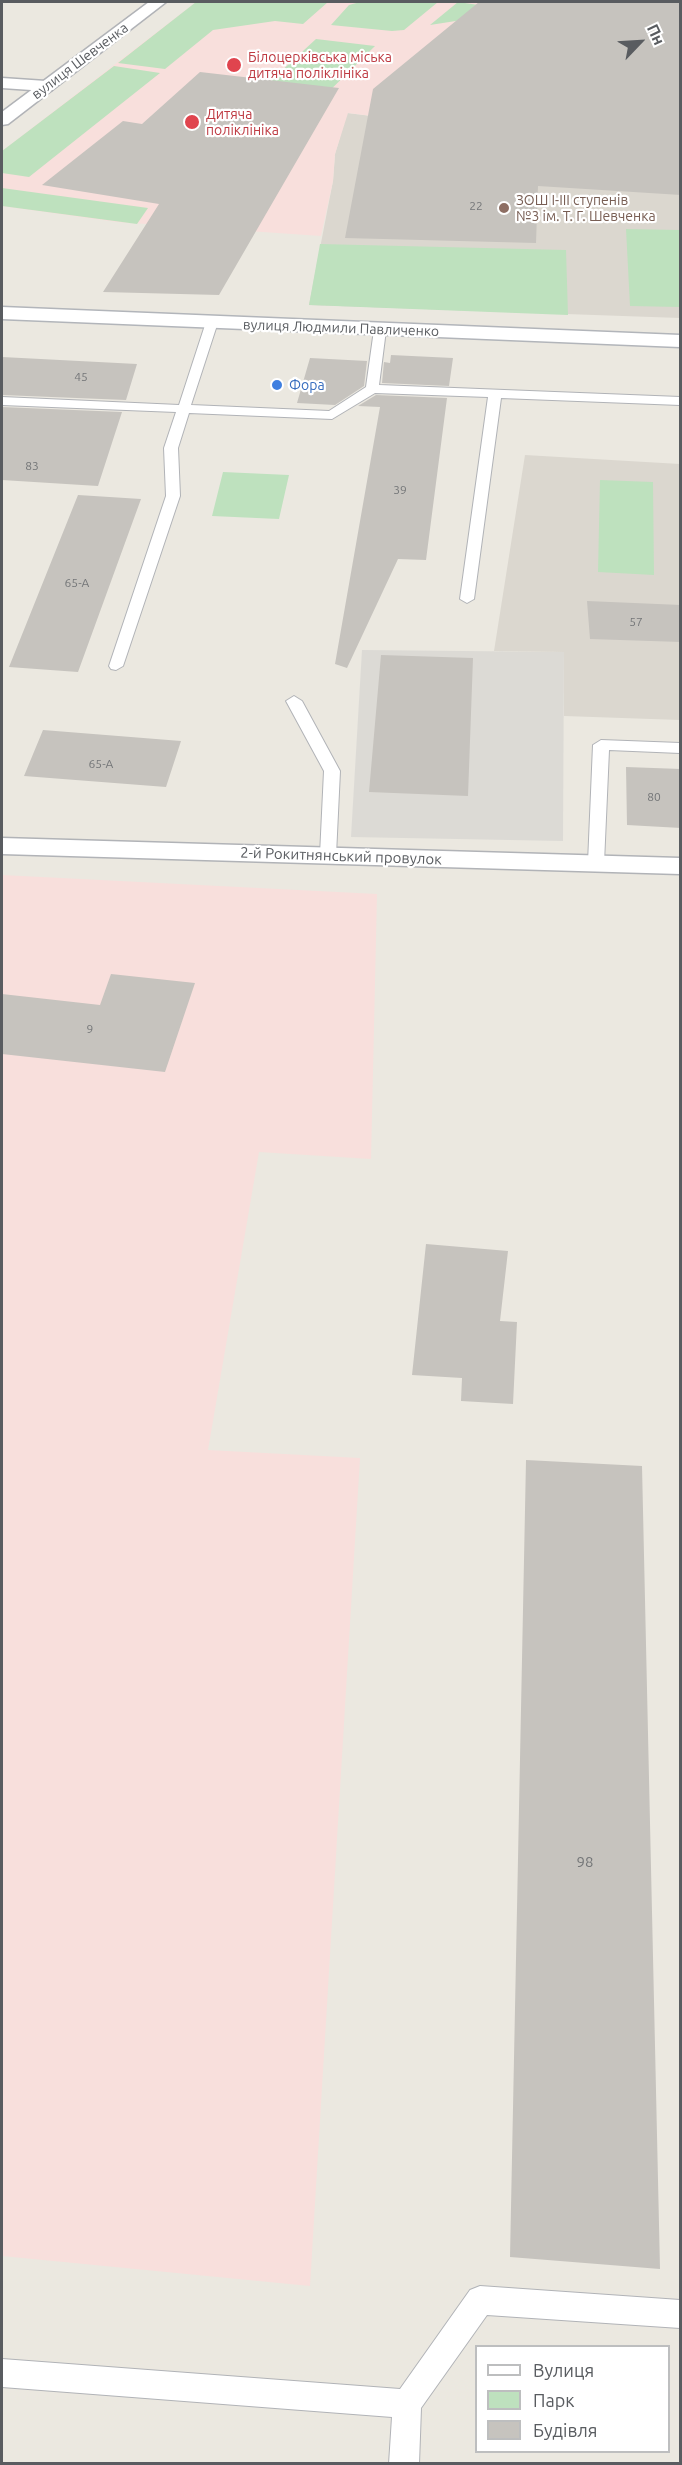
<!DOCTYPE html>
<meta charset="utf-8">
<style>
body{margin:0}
#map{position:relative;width:682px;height:2465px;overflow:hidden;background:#ebe8e0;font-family:Ubuntu,sans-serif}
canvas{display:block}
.frame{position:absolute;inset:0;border:3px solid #595c60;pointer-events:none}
.legend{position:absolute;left:475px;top:2345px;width:195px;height:108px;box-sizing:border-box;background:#fff;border:2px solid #bdbebf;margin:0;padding:8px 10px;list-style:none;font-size:18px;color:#595c60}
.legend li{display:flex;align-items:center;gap:12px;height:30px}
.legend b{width:30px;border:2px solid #bdbebf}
.north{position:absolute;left:610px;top:12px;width:60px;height:60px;-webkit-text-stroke:4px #fff;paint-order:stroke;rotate:65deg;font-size:16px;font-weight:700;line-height:24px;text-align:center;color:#595c60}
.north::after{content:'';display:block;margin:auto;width:21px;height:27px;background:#595c60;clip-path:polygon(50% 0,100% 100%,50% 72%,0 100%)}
</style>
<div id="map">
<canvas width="682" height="2465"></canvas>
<div class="frame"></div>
<ul class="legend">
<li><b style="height:8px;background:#fff"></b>Вулиця</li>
<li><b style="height:16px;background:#bee1be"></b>Парк</li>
<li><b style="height:16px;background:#c6c3be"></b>Будівля</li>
</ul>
<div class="north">Пн</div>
</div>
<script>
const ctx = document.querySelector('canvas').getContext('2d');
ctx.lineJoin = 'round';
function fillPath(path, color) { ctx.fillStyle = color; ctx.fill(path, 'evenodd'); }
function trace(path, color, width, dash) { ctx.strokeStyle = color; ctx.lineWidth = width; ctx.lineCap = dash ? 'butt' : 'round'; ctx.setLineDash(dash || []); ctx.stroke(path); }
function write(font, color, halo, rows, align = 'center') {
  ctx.font = font + ' Ubuntu,sans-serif'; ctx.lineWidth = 4.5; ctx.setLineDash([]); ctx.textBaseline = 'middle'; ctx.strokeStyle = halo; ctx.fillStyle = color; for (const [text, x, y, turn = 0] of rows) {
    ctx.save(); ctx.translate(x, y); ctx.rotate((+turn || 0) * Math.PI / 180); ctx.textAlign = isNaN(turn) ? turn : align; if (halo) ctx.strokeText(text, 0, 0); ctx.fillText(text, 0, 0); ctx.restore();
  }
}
fillPath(new Path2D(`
 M362 650 564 652 563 841 351 837Z`), '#dcdad5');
fillPath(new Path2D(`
 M347 113 485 130 680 146V318L309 305 333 181 335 154Z
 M525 455 680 464V720L564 716V652L494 651Z`), '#dbd7cf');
fillPath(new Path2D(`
 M196 2H680V146L485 130 348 113 335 154 333 181 321 236 117 222 2 206V151Z
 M2 875 377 894 371 1159 259 1152 208 1450 360 1458 310 2286 2 2256Z`), '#f8dfdc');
fillPath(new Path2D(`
 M196 2H328L303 24 275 21 213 30 165 69 118 63Z
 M360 2H438L404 30 392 31 331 25 349 5Z
 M458 2 520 11 430 25Z
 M316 39 375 46 313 107 251 99Z
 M114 66 160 73 29 177 2 173V151Z
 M2 188 148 208 137 224 2 206Z
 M626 229 680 230V307L630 306Z
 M320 244 566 250 568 315 309 305Z
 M223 472 289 475 279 519 212 516Z
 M600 480 653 482 654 575 598 572Z`), '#bee1be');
fillPath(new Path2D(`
 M479 2H681V195L538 186 536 243 345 238 373 89Z
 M200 72 339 88 219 295 103 292 159 204 42 185 123 121 142 124Z
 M391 355 453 358 449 386 382 383 384 362 390 363Z
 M2 357 137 364 126 400 2 395Z
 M310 358 367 361 364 386 335 405 297 403Z
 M376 395 447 398 426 560 398 559 347 668 335 664 380 407 358 406Z
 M2 407 122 412 98 486 2 480Z
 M78 495 141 499 78 672 9 667Z
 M587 601 681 605V642L590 639Z
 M381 655 473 658 468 796 369 792Z
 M43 730 181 741 166 787 24 776Z
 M626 767 681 769V828L627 825Z
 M111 974 195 983 165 1072 2 1054V994L100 1005Z
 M426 1244 508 1251 500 1321 517 1322 513 1404 461 1401 462 1378 412 1375Z
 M526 1460 642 1466 660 2269 510 2257Z`), '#c6c3be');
const service = new Path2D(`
 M212 318 218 322 191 405 329 411 366 387 374 330 380 326 386 330 379 385 680 397V405L501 398 474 599 467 603 460 599 488 397 375 393 332 419 189 413 178 448 180 496 123 666 116 670 111 669 109 666 166 496 164 448 176 412 2 405V397L179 405 206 322Z
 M294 696 302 701 340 771 336 855 328 860 320 855 324 771 286 701Z
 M601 740 680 743V753L609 750 604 863 596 868 588 863 593 745Z
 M480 2286 680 2300V2328L487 2315 421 2408 419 2464H389L392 2417 2 2387V2359L400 2389 470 2290Z`);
const minor = new Path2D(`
 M2 78 46 81 52 82 55 86 52 90 46 91 2 88Z
 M2 838 680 858V874L2 854Z`);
const tertiary = new Path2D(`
 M149 2H166L8 124 2 125V112Z`);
const secondary = new Path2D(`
 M2 307 680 335V347L2 319Z`);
trace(service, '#b1b3b7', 2);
trace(minor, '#b1b3b7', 3);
trace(tertiary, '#b1b3b7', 3);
trace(secondary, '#b2b5ba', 3);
fillPath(service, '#fff');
fillPath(minor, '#fff');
fillPath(tertiary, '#fff');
fillPath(secondary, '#fff');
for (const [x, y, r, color] of [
 [234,65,8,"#e0444e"],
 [192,122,8,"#e0444e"],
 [504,208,6,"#8d6e63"],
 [277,385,6,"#3f7fe0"]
]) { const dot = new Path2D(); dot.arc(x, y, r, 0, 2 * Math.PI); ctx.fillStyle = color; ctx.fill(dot); trace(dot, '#fff', 2); }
write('12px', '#747678', null, [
 ["22",476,206],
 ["45",81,377],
 ["83",32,466],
 ["39",400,490],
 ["65-А",77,583],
 ["57",636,622],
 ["65-А",101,764],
 ["80",654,797],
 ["9",90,1029]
]);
write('14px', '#be3a42', '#fff', [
 ["Білоцерківська міська",248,57],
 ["дитяча поліклініка",248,73],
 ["Дитяча",206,114],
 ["поліклініка",206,130]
], 'left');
write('14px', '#595c60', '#fff', [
 ["вулиця Шевченка",80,61,-37],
 ["вулиця Людмили Павличенко",341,328,2]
]);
write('14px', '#785e54', '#fff', [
 ["ЗОШ І-ІІІ ступенів",516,200],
 ["№3 ім. Т. Г. Шевченка",516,216]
], 'left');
write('14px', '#366cbe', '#fff', [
 ["Фора",289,385]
], 'left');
write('15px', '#595c60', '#fff', [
 ["2-й Рокитнянський провулок",341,856,2]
]);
write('15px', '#747678', null, [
 ["98",585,1862]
]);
</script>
